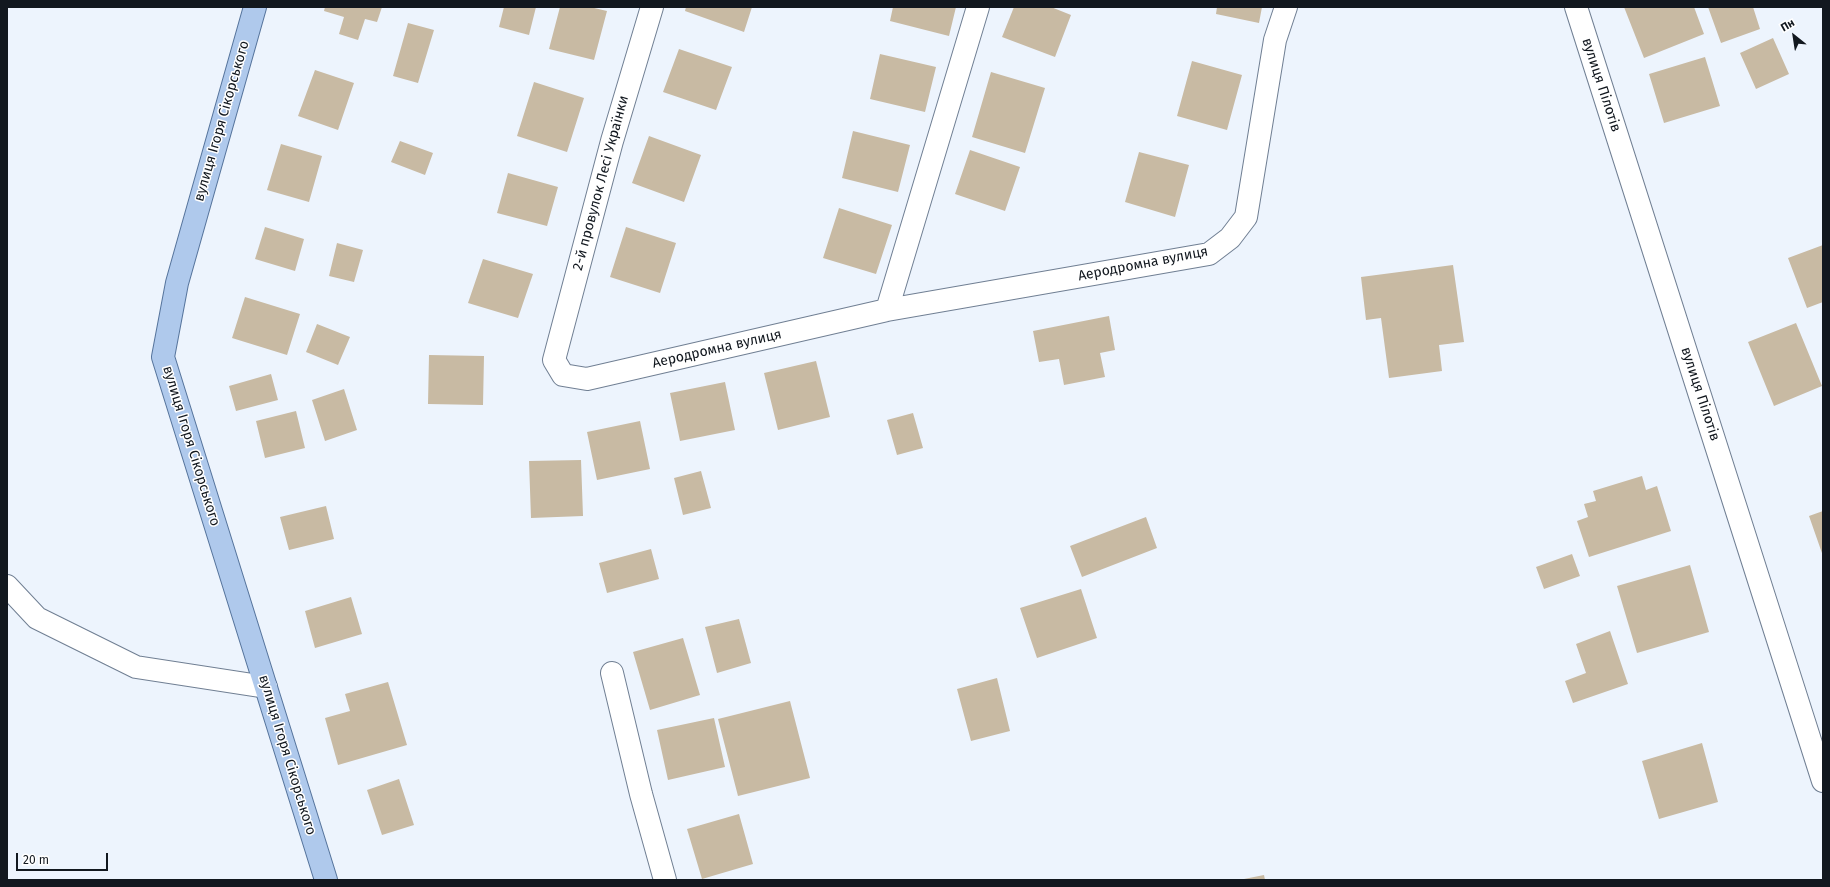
<!DOCTYPE html>
<meta charset="utf-8">
<style>
body{margin:0}
#map{position:relative;width:1830px;height:887px;overflow:hidden;background:#edf4fd;font-family:"Fira Sans",sans-serif}
canvas{display:block}
.frame{position:absolute;inset:0;border:8px solid #12181f;pointer-events:none}
.north{position:absolute;left:1774px;top:16px;width:40px;height:40px;-webkit-text-stroke:3px #fff;paint-order:stroke;rotate:330deg;font-size:11px;font-weight:700;line-height:16px;text-align:center;color:#12181f}
.north::after{content:'';display:block;margin:auto;width:14px;height:18px;background:#12181f;clip-path:polygon(50% 0,100% 100%,50% 72%,0 100%)}
.scale{position:absolute;left:16px;top:853px;width:92px;height:18px;box-sizing:border-box;border:2px solid #12181f;border-top:0;padding-left:5px;font-size:12px;line-height:14px;white-space:nowrap;color:#12181f;-webkit-text-stroke:3px #fff;paint-order:stroke}
</style>
<div id="map">
<canvas width="1830" height="887"></canvas>
<div class="frame"></div>
<div class="north">Пн</div>
<div class="scale">20 m</div>
</div>
<script>
const ctx = document.querySelector('canvas').getContext('2d');
ctx.lineJoin = 'round';
function fillPath(path, color) { ctx.fillStyle = color; ctx.fill(path, 'evenodd'); }
function trace(path, color, width, dash) { ctx.strokeStyle = color; ctx.lineWidth = width; ctx.lineCap = dash ? 'butt' : 'round'; ctx.setLineDash(dash || []); ctx.stroke(path); }
function write(font, color, halo, rows, align = 'center') {
  ctx.font = font + ' "Fira Sans",sans-serif'; ctx.lineWidth = 3; ctx.setLineDash([]); ctx.textBaseline = 'middle'; ctx.strokeStyle = halo; ctx.fillStyle = color; for (const [text, x, y, turn = 0] of rows) {
    ctx.save(); ctx.translate(x, y); ctx.rotate((+turn || 0) * Math.PI / 180); ctx.textAlign = isNaN(turn) ? turn : align; if (halo) ctx.strokeText(text, 0, 0); ctx.fillText(text, 0, 0); ctx.restore();
  }
}
fillPath(new Path2D(`
 M325 7H382L377 22 365 19 358 40 339 34 344 17 324 11Z
 M504 7H536L529 35 499 27Z
 M560 7H590L607 11 594 60 549 49Z
 M686 7H752L744 32 685 11Z
 M893 7H956L949 36 890 21Z
 M1014 7H1051L1071 15 1055 57 1002 37Z
 M1217 7H1262L1259 23 1216 14Z
 M1624 7H1694L1704 34 1644 58Z
 M1708 7H1753L1760 29 1721 43Z
 M408 23 434 30 418 83 393 76Z
 M1773 38 1789 74 1756 89 1740 53Z
 M679 49 732 67 716 110 663 92Z
 M880 54 936 67 925 112 870 99Z
 M1705 57 1720 106 1664 123 1649 74Z
 M1192 61 1242 75 1227 130 1177 116Z
 M315 70 354 83 338 130 298 116Z
 M991 72 1045 88 1025 153 972 137Z
 M534 82 584 98 567 152 517 136Z
 M853 131 910 145 898 192 842 178Z
 M649 136 701 155 684 202 632 183Z
 M400 141 433 153 425 175 391 162Z
 M281 144 322 156 309 202 267 190Z
 M970 150 1020 167 1005 211 955 194Z
 M1139 152 1189 165 1175 217 1125 202Z
 M508 173 558 187 547 226 497 213Z
 M839 208 892 225 876 274 823 258Z
 M265 227 304 239 295 271 255 259Z
 M626 227 676 243 660 293 610 277Z
 M337 243 363 250 354 282 329 276Z
 M1823 245V302L1807 308 1788 258Z
 M483 259 533 274 518 318 468 303Z
 M1453 265 1464 342 1439 345 1442 371 1389 378 1381 318 1366 320 1361 277Z
 M245 297 300 314 287 355 232 338Z
 M1109 316 1115 350 1100 353 1105 377 1064 385 1059 359 1039 362 1033 331Z
 M1796 323 1822 386 1774 406 1748 342Z
 M317 324 350 337 338 365 306 352Z
 M429 355 484 356 483 405 428 404Z
 M816 361 830 417 778 430 764 373Z
 M271 374 278 400 236 411 229 386Z
 M725 382 735 430 680 441 670 393Z
 M344 389 357 430 325 441 312 400Z
 M296 411 305 448 265 458 256 421Z
 M913 413 923 448 897 455 887 420Z
 M640 421 650 469 597 480 587 432Z
 M581 460 583 516 531 518 529 461Z
 M701 471 711 508 683 515 674 478Z
 M1642 476 1646 490 1657 486 1671 531 1589 557 1577 521 1588 517 1584 504 1596 501 1593 491Z
 M326 506 334 539 289 550 280 517Z
 M1823 511V556L1809 516Z
 M1146 517 1157 548 1082 577 1070 546Z
 M651 549 659 579 607 593 599 563Z
 M1572 554 1580 576 1544 589 1536 567Z
 M1690 565 1709 632 1637 653 1617 586Z
 M1081 589 1097 638 1037 658 1020 608Z
 M351 597 362 634 315 648 305 611Z
 M739 619 751 663 717 673 705 627Z
 M1610 631 1628 684 1573 703 1565 681 1586 673 1576 644Z
 M683 638 700 695 650 710 633 652Z
 M997 678 1010 731 971 741 957 689Z
 M388 682 407 745 338 765 325 718 350 711 345 694Z
 M790 701 810 778 738 796 718 719Z
 M714 718 725 767 668 780 657 730Z
 M1702 743 1718 802 1659 819 1642 761Z
 M399 779 414 825 382 835 367 790Z
 M739 814 753 864 702 879 687 829Z
 M1264 875 1265 880H1244V879Z`), '#c8baa3');
const minor = new Path2D(`
 M652 7 612 141 554 360 563 375 587 379 887 310 1209 254 1230 238 1246 217 1275 40 1286 7
 M1576 7 1823 781
 M887 310 978 7
 M7 586 37 618 136 667 266 687
 M612 673 641 794 665 880`);
const major = new Path2D(`
 M255 7 177 283 163 357 326 880`);
trace(minor, '#707f93', 24);
trace(major, '#56749c', 24);
trace(minor, '#fff', 22);
trace(major, '#afc9ec', 22);
write('14px', '#12181f', '#fff', [
 ["вулиця Пілотів",1601,85,72],
 ["вулиця Ігоря Сікорського",222,121,-74],
 ["2-й провулок Лесі Українки",601,183,-75],
 ["Аеродромна вулиця",1143,264,-11],
 ["Аеродромна вулиця",717,349,-13],
 ["вулиця Пілотів",1700,394,72],
 ["вулиця Ігоря Сікорського",191,446,73],
 ["вулиця Ігоря Сікорського",287,755,73]
]);
</script>
